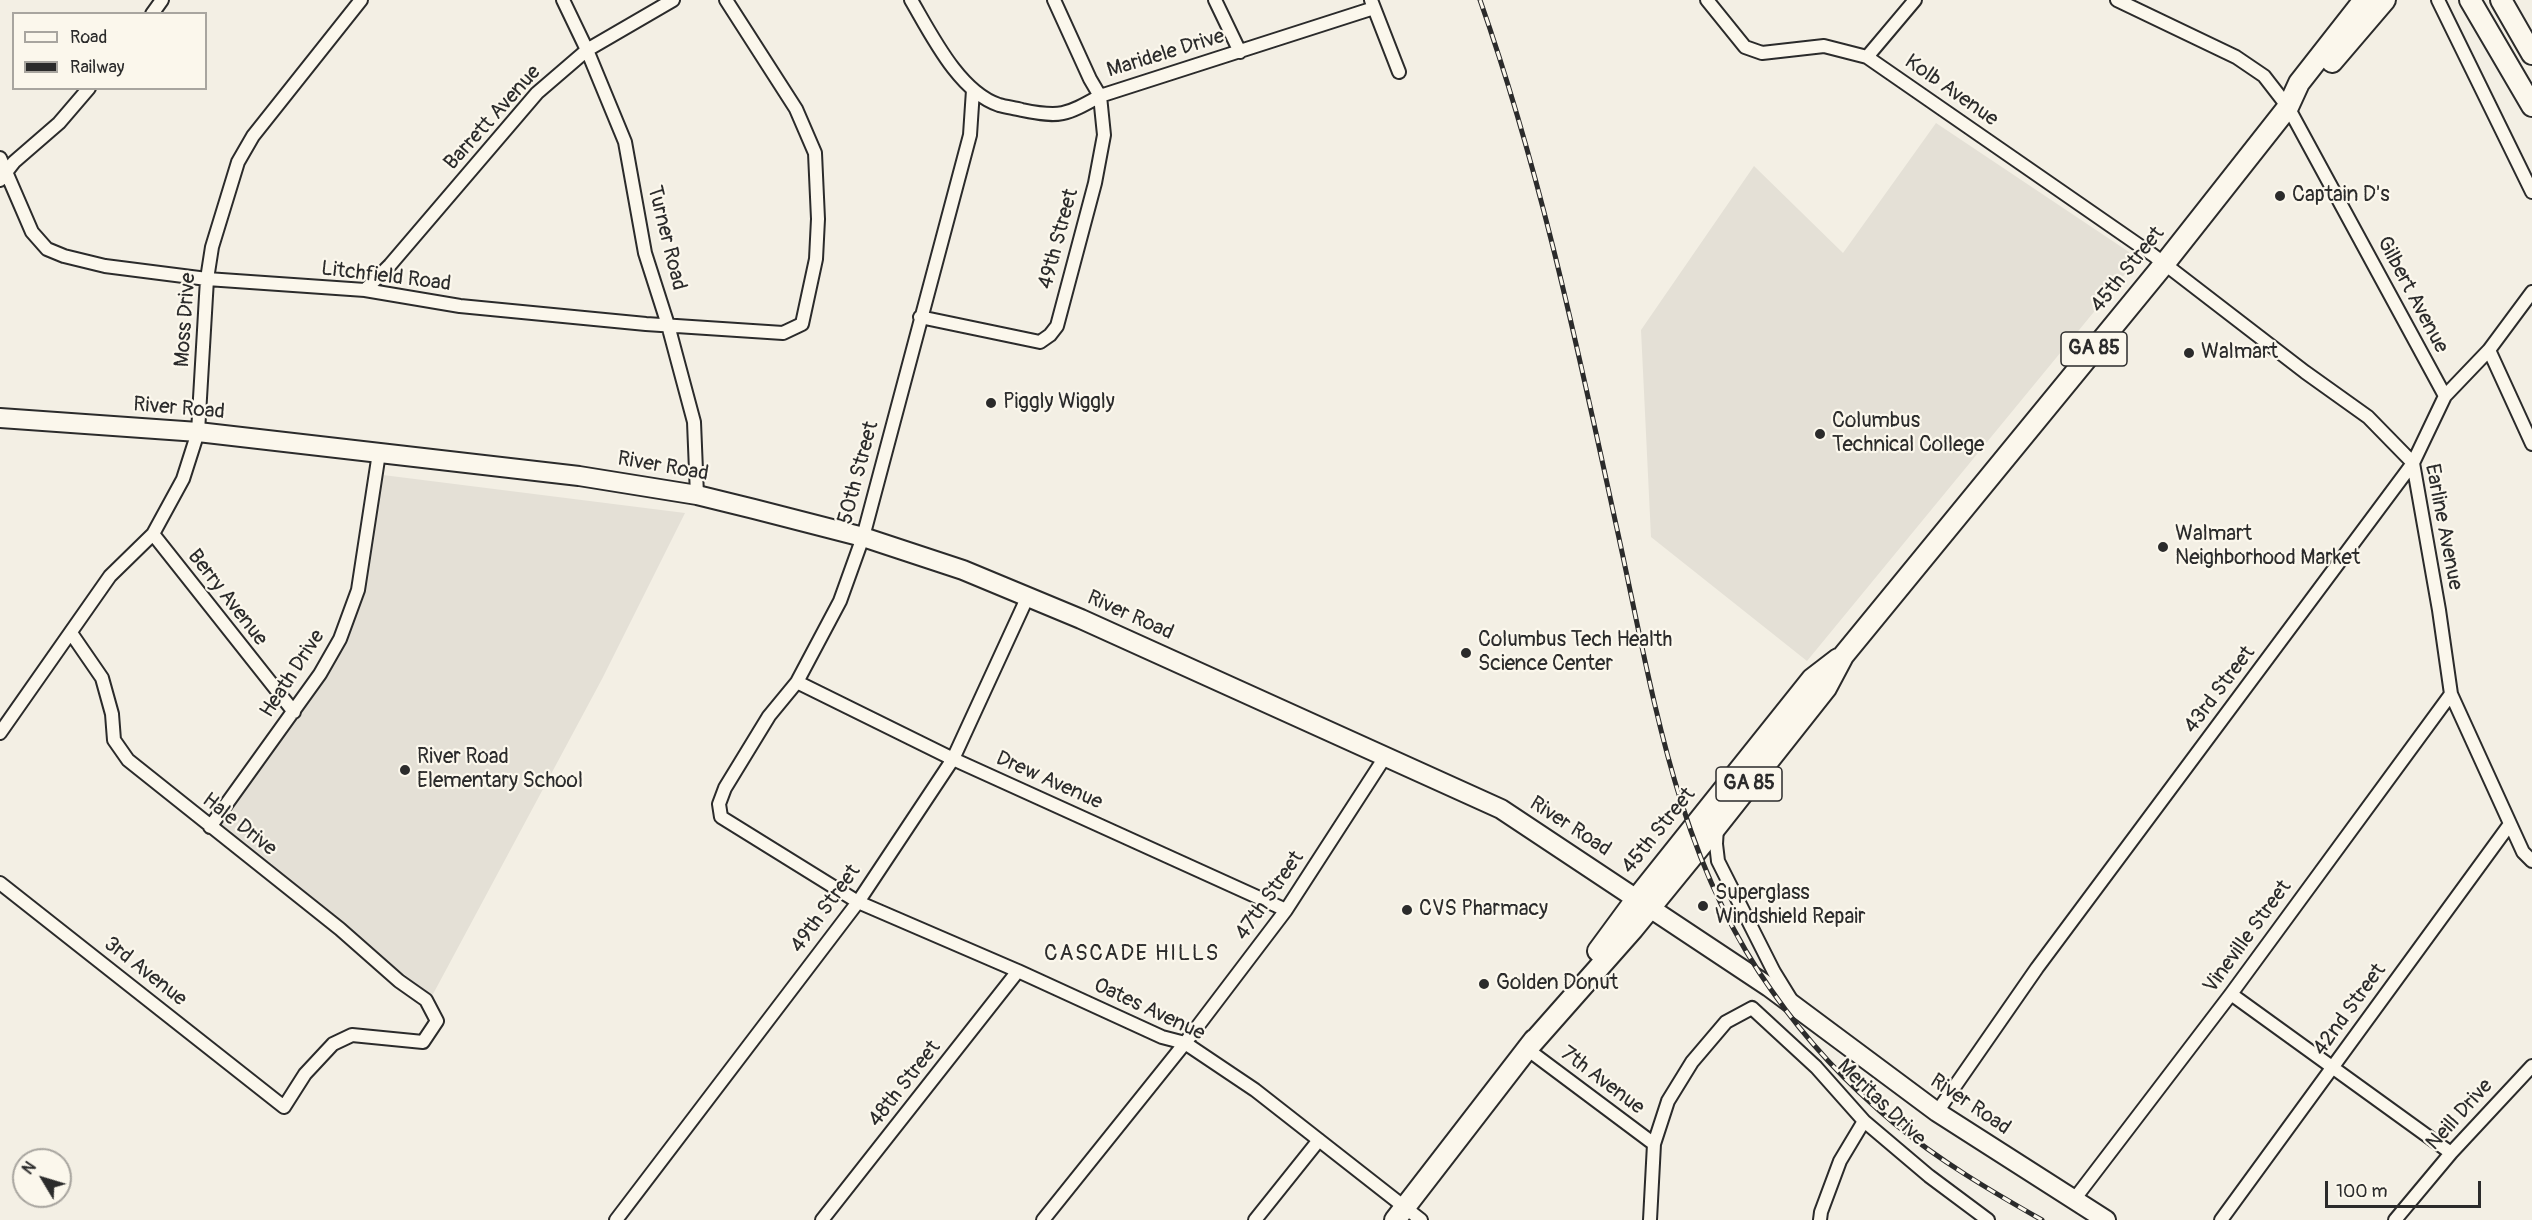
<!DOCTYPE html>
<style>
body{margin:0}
#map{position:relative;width:2532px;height:1220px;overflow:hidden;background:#f3efe4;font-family:Pangolin,sans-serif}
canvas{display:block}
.legend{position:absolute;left:12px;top:12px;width:195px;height:78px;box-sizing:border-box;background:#fbf7ec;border:2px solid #a8a59f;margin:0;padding:8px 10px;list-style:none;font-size:18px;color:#2b2b2b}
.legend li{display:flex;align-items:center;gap:12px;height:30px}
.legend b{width:30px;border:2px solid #a8a59f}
.north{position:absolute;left:12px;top:1148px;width:60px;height:60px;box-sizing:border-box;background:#fbf7ec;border:2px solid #a8a59f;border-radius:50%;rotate:308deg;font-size:16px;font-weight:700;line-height:24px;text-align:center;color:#2b2b2b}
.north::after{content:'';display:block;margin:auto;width:21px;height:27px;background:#2b2b2b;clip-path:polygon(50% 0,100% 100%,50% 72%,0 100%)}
.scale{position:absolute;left:2325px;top:1181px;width:156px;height:27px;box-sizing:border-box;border:3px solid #2b2b2b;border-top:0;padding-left:8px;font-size:18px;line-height:21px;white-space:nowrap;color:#2b2b2b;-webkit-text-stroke:4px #fbf7ec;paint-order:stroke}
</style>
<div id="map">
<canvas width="2532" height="1220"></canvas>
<ul class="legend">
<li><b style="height:8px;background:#fbf7ec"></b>Road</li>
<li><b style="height:8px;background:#2b2b2b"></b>Railway</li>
</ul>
<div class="north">N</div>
<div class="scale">100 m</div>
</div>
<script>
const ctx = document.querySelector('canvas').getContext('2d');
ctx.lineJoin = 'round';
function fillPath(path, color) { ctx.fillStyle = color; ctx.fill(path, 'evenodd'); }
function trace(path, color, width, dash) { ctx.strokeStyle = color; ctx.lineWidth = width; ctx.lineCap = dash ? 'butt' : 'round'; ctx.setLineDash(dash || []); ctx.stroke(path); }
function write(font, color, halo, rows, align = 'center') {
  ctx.font = font + ' Pangolin,sans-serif'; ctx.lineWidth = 4.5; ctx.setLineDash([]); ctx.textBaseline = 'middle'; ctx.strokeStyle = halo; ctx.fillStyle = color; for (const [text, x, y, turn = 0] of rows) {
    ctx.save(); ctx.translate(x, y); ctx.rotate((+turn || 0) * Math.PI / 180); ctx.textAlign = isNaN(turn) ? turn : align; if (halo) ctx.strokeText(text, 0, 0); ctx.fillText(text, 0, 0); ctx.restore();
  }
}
fillPath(new Path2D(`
 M1936 123 2129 252 2130 268 1807 661 1651 537 1641 330 1754 166 1843 253Z
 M383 475 685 513 602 679 432 996 215 827 323 677 364 588Z`), '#e4e0d6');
const street = new Path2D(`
 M563 0 587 50 625 142 645 253 668 325 694 422 697 495
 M911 0C931 34 959 92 999 105 1006 107 1014 108 1022 110 1060 118 1066 115 1100 96L1374 8
 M1215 0 1240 52
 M1371 0 1399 72
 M1707 0 1745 47 1762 53 1824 46 1867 57 2153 255 2305 372 2368 417 2413 463 2439 610 2451 694 2523 852 2532 861
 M2117 0 2236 57 2264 76 2288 107 2445 396
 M2438 0 2532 192
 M152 14 162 0
 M1867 57 1915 0
 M973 90 970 135 863 537 840 601 797 682 769 716 725 788 719 804 721 817 858 902 1018 971 1162 1037 1185 1043 1255 1090 1421 1220
 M0 158 32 232 47 249 64 256 105 266 207 279 365 290 460 306 646 324 783 333 802 324 816 259 818 219 815 153 796 109 726 0
 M0 180 14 162 59 123 89 88
 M365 290 390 265 537 93 587 50 673 0
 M920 317 1040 342 1050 335 1057 326 1095 183 1104 135 1100 96 1090 79 1054 0
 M2489 350 2532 444
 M153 534 294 712
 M797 682 953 759 1286 910
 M0 733 110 576 153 534 183 479 198 432 207 279 212 247 238 162 253 136 361 0
 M210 827 320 674 340 639 358 590 379 453
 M1717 827 1716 844 1718 861 1774 972 1790 998
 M0 883 284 1107 305 1074 333 1044 352 1035 423 1042 437 1021 426 1000 399 981 340 929 128 760 114 740 112 714 102 678 71 633
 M2231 994 2451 1153
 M1527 1049 1654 1144
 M1937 1112 2037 968 2413 463 2445 396 2489 350 2532 292
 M2073 1201 2231 994 2451 694
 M616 1220 858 902 953 759 1028 596
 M822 1220 1018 971
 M1043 1220 1185 1043 1286 910 1385 757
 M1255 1220 1319 1140
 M1650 1220 1654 1144 1668 1101 1692 1062 1726 1022 1752 1008 1816 1067 1864 1121 1929 1176 1988 1220
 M1820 1220 1821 1212 1840 1161 1864 1121
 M2221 1220 2510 824
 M2395 1220 2451 1153 2532 1066`);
const secondary = new Path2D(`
 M0 418 198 432 579 476 697 495 754 509 863 537 963 570 1081 619 1501 809 1769 987 1937 1112 2106 1220`);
const primary = new Path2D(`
 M2470 0 2532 106
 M2501 0 2532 54
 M2332 62 2385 0
 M1598 951 1637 898 1812 679 1838 659
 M1527 1049 1633 929 1717 826 1826 688 1843 656 2165 263 2288 107 2299 83 2364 0
 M1395 1220 1534 1040`);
trace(street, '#2b2b2b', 16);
trace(secondary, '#2b2b2b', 22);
trace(primary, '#2b2b2b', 24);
trace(street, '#fbf7ec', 12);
trace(secondary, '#fbf7ec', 18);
trace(primary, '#fbf7ec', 20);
const rail = new Path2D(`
 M1480 0C1541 173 1578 350 1617 529 1652 687 1675 856 1772 991 1806 1040 1849 1086 1895 1124 1940 1161 1991 1191 2042 1220`);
trace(rail, '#2b2b2b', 5);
trace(rail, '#fbf7ec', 3, [9]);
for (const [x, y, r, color] of [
 [2280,196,6,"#2b2b2b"],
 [2189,353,6,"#2b2b2b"],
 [991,403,6,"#2b2b2b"],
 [1820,434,6,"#2b2b2b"],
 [2163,547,6,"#2b2b2b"],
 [1466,653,6,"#2b2b2b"],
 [405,770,6,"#2b2b2b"],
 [1703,906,6,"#2b2b2b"],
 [1407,910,6,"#2b2b2b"],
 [1484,984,6,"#2b2b2b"]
]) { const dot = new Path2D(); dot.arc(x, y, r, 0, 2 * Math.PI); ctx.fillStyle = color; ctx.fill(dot); trace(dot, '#fbf7ec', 2); }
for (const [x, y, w] of [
 [2094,349,66],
 [1749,784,66]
]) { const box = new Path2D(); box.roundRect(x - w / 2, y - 17, w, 34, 4.5); ctx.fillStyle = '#fbf7ec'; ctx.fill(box); trace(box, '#2b2b2b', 1.5); }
write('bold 20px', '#2b2b2b', null, [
 ["GA 85",2094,349],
 ["GA 85",1749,784]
]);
write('21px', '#2b2b2b', '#fbf7ec', [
 ["Maridele Drive",1166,54,-17],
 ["Kolb Avenue",1951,91,35],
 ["Barrett Avenue",493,118,-48],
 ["Turner Road",666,238,76],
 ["49th Street",1059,239,-75],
 ["45th Street",2128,270,-51],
 ["Litchfield Road",386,277,7],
 ["Gilbert Avenue",2412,295,62],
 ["Moss Drive",186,320,-86],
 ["River Road",179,409,5],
 ["River Road",663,467,10],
 ["50th Street",859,473,-75],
 ["Earline Avenue",2443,527,79],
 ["Berry Avenue",227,598,52],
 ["River Road",1130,616,24],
 ["Heath Drive",293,674,-57],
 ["43rd Street",2220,690,-53],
 ["Drew Avenue",1049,781,24],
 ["Hale Drive",239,825,38],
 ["River Road",1570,827,33],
 ["45th Street",1659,831,-51],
 ["47th Street",1270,896,-55],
 ["49th Street",826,909,-54],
 ["Vineville Street",2248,937,-54],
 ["3rd Avenue",145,972,38],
 ["Oates Avenue",1149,1010,25],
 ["42nd Street",2350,1010,-54],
 ["7th Avenue",1602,1081,37],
 ["48th Street",905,1084,-52],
 ["Meritas Drive",1881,1103,44],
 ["River Road",1970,1105,34],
 ["Neill Drive",2460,1115,-48]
]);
write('21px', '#2b2b2b', '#fbf7ec', [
 ["Captain D's",2292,196],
 ["Walmart",2201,353],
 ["Piggly Wiggly",1003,403],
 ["Columbus",1832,422],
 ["Technical College",1832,446],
 ["Walmart",2175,535],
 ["Neighborhood Market",2175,559],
 ["Columbus Tech Health",1478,641],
 ["Science Center",1478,665],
 ["River Road",417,758],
 ["Elementary School",417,782],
 ["Superglass",1715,894],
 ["Windshield Repair",1715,918],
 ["CVS Pharmacy",1419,910],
 ["Golden Donut",1496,984]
], 'left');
ctx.letterSpacing = '1.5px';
write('22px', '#2b2b2b', '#fbf7ec', [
 ["CASCADE HILLS",1132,954]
]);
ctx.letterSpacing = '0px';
</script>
